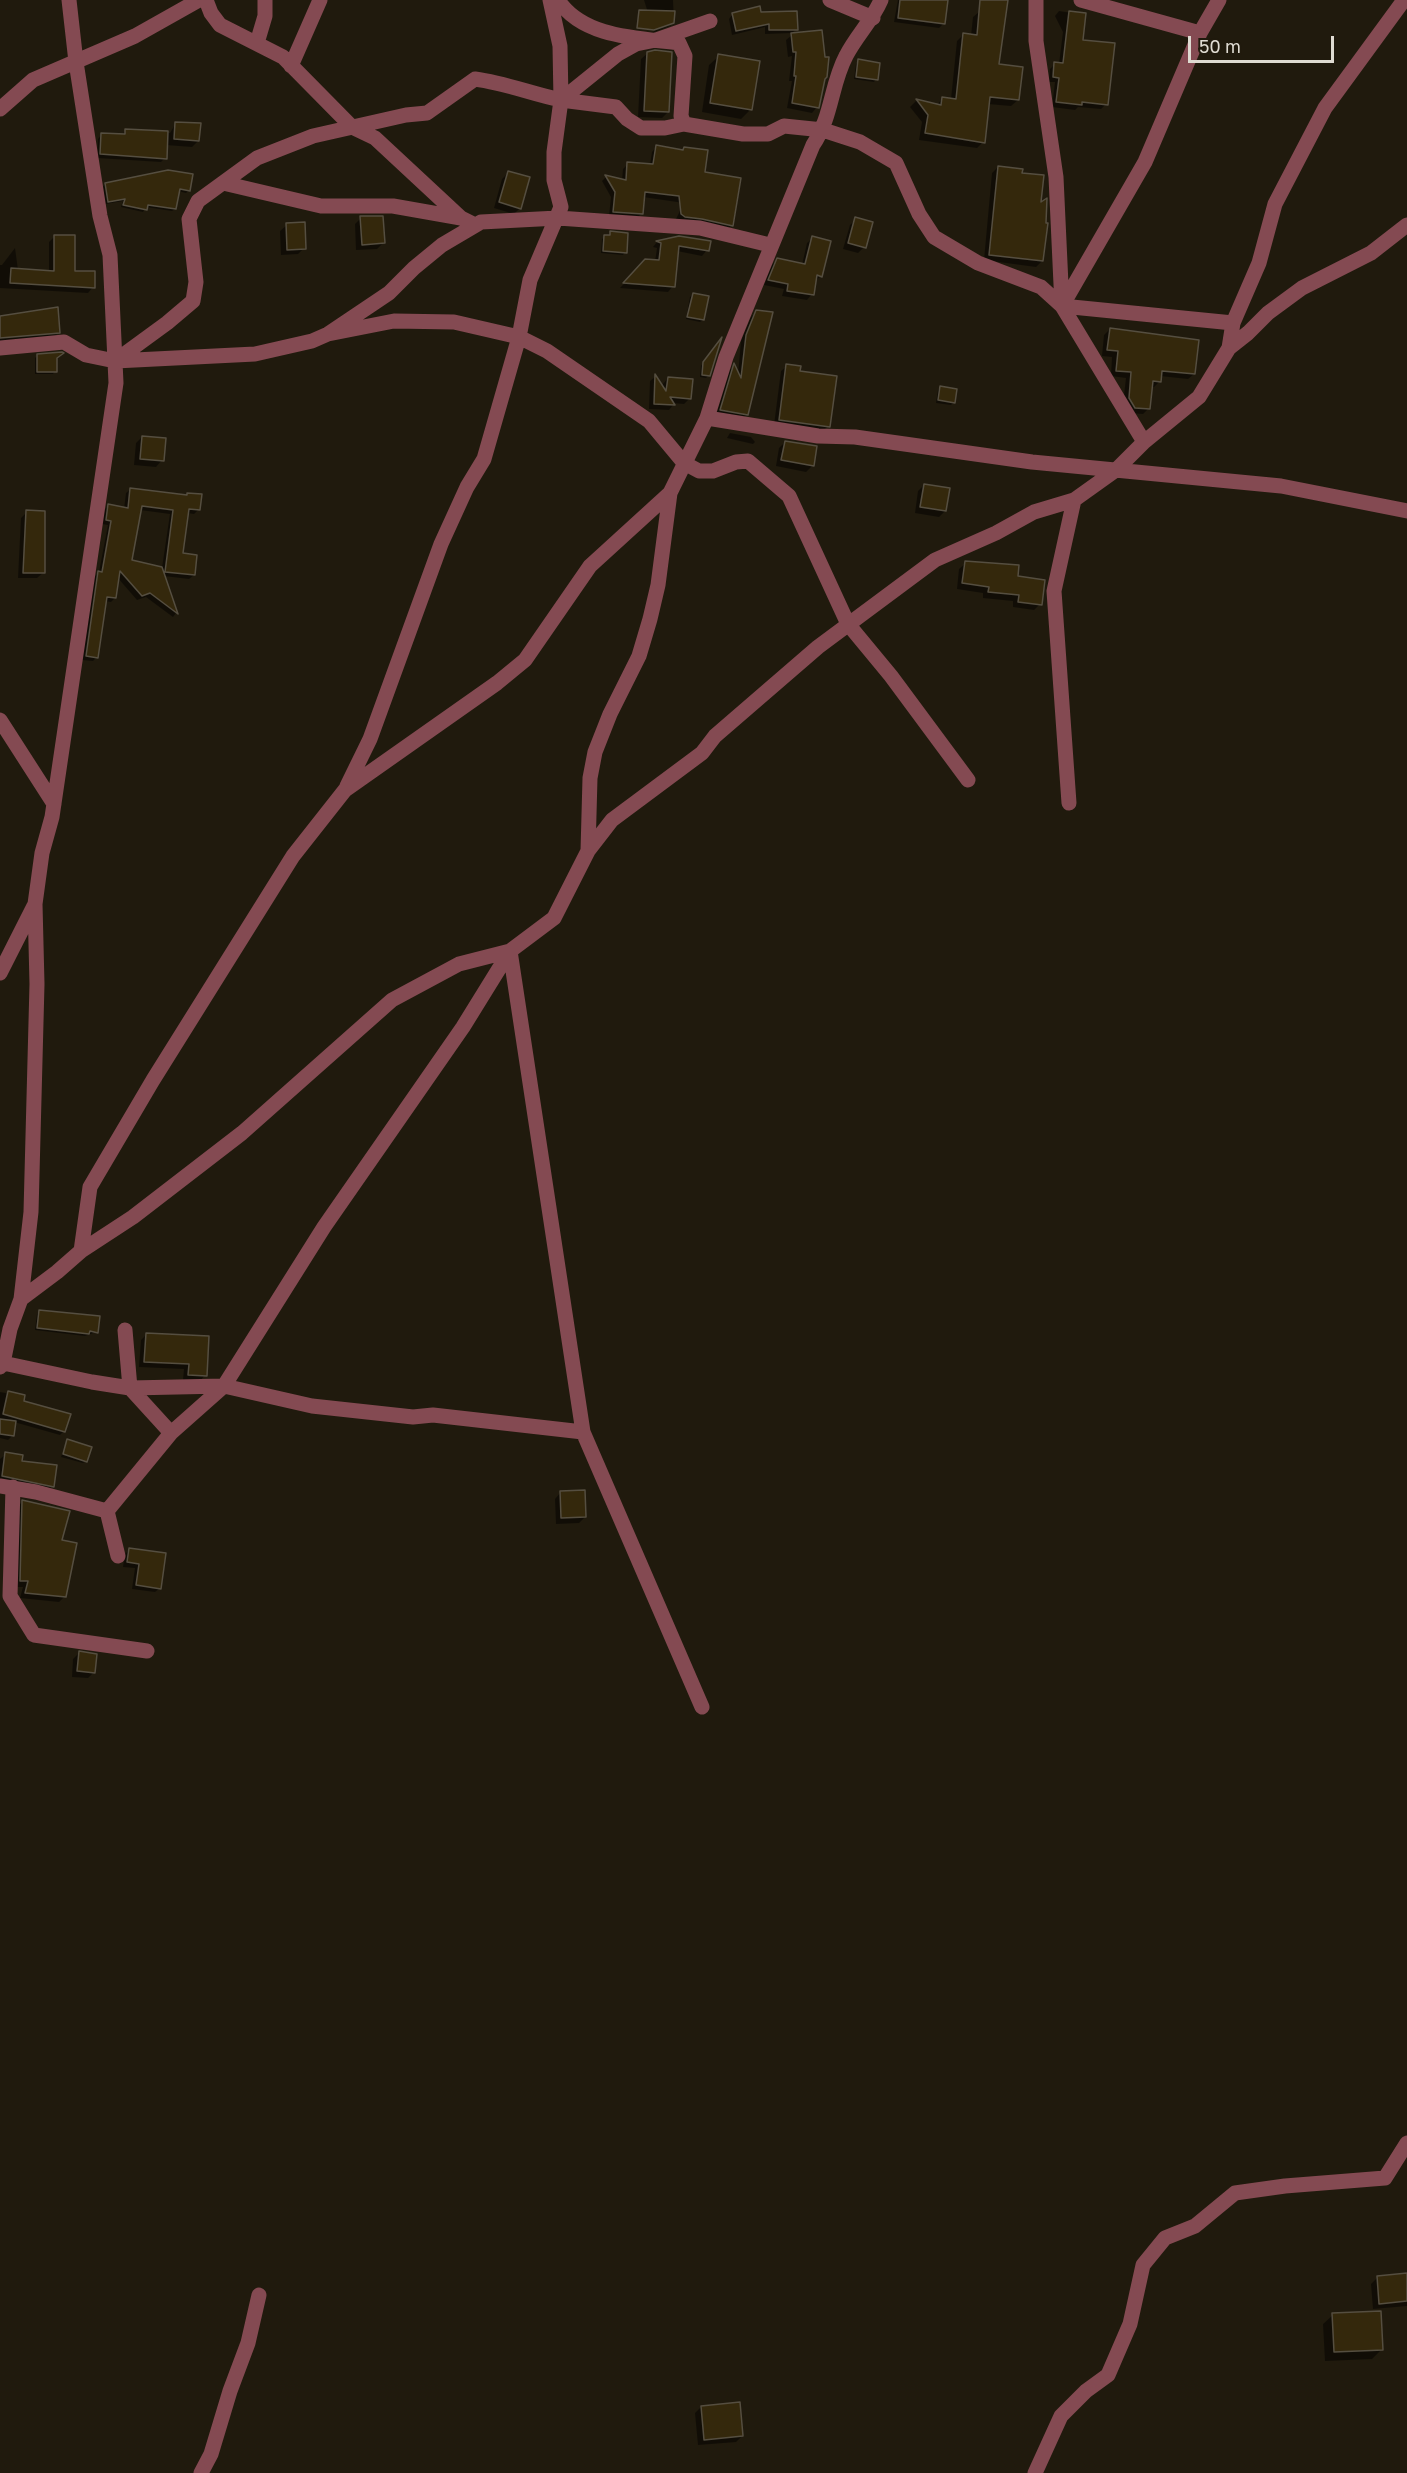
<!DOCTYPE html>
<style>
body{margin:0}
#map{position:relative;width:1407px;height:2473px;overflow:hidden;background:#201a0d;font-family:"Golos Text",sans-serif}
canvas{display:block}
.scale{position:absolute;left:1188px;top:36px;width:146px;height:27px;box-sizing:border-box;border:3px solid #dfdbd2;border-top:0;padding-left:8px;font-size:18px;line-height:21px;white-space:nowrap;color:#dfdbd2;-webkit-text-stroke:4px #201a0d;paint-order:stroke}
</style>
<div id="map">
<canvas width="1407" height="2473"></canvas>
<div class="scale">50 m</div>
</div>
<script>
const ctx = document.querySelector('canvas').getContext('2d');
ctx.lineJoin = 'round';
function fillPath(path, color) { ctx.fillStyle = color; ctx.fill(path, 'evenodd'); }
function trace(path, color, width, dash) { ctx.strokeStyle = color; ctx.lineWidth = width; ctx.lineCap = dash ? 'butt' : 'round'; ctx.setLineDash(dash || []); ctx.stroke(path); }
fillPath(new Path2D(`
 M644 0H673L674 22 670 26 654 32Z
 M898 0H934L944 23 939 28 894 22Z
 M980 0H1006L998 66 1018 100 1011 106 988 104 983 142 977 148 919 140 922 122 910 107 916 101 936 106 943 98 951 99 957 41 964 34 971 36 973 17 979 12Z
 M1059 11 1085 15 1082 41 1106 104 1101 109 1078 107 1075 110 1052 107 1055 82H1049L1050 69 1055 64H1059L1063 32 1055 16Z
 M733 14H760L796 29 792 33 765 34V27L732 35 729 19Z
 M792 35 817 107 812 113 787 108 792 81H789L792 56 788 57 786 40Z
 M648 53 668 112 662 118 638 117 641 59Z
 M719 56 751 109 741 119 702 112 709 65Z
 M859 61 876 79 874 82 854 79 856 64Z
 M176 123 198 141 192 147 166 145 165 158 161 162 97 158 98 139 102 134 121 135 126 131 170 133Z
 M656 147 682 151 684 148 704 173 732 225 727 230 680 221 676 219 684 203 643 197 641 214 637 218 609 216 611 197 602 181 606 177 622 181 623 169 628 164 650 165 652 152Z
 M998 167 1021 174 1040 205 1042 261 1036 267 984 260 992 173Z
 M169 172 189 190 186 193 178 191 175 209 172 211 146 207 143 212 121 207 123 201 105 204 103 187 105 184Z
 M508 173 520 208 514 214 494 208 502 179Z
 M361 218 383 243 377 249 356 250 355 224Z
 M856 219 864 247 858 253 843 249 850 225Z
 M287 225 304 248 298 254 281 255 280 231Z
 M611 233 625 252 623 255 601 253 602 239Z
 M55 236 74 273 93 287 88 293 0 288V265H2L15 248 18 270 49 272V242Z
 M679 238 707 250 702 256 677 251 673 286 668 292 620 288 646 261 655 262 657 248 653 247 657 242Z
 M813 238 821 276 815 281 812 294 807 300 782 296 784 289 764 285 772 265 778 259 802 265 807 243Z
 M693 294 703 320 700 322 686 319 690 297Z
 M756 312 747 414 742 419 716 415 730 370 734 366 738 375 741 341 751 317Z
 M0 318 59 332 54 337 0 342Z
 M1110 329 1194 374 1188 379 1160 376V381L1154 387H1151L1149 408 1143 414 1129 413 1123 404 1126 378 1111 376 1112 357 1102 356 1104 335Z
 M719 343 709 375 706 378 700 377 701 366Z
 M37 356 55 359V371L53 374H35V358Z
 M787 366 799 372 828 426 823 431 774 425 781 371Z
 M655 377 662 388 663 384 668 378 689 399 684 404 672 403 673 405 669 410 649 409 650 381Z
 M941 387 953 403 951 405 936 403 938 390Z
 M730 433 751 437 755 442 753 444 727 438Z
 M142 437 162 460 156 467 134 465 136 443Z
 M785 442 812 466 806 472 776 466 779 448Z
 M924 485 945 511 939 517 915 513 918 491Z
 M131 489 186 496 187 494 199 509 194 514 187 513 181 554 194 575 189 579 164 576 176 613 173 617 146 597 137 600 117 577 115 598 111 602 105 601 97 657 93 661 82 660 94 577 99 572 108 525 102 524 104 510 109 505 124 509 126 493ZM140 510 170 514 162 568 130 562Z
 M27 512 44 572 37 578H18L21 518Z
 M966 563 1016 578 1040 604 1034 610 1013 607V601L983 598V593L957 589 959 569Z
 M40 1311 96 1332 85 1336 35 1330 37 1314Z
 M146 1335 207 1337 205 1375 200 1381 183 1380 184 1369 139 1367 141 1340Z
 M0 1392 23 1396 22 1402 64 1431 60 1435 14 1422 13 1435 8 1440 0 1438Z
 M68 1441 86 1461 83 1463 61 1457Z
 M6 1454 20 1462 52 1486 47 1491 0 1482V1459Z
 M561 1492 585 1517 579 1523 556 1524 555 1499Z
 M23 1501 60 1541 65 1596 59 1602 20 1598 23 1587H15L17 1507Z
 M130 1549 160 1588 155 1592 132 1589 135 1568 123 1567 125 1554Z
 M79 1653 94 1672 88 1678 72 1677 73 1659Z
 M1407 2275V2306L1373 2309 1371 2284 1377 2278Z
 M1333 2315 1382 2349 1372 2359 1325 2361 1323 2324Z
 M701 2407 742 2436 736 2442 698 2445 695 2413Z`), '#0007');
const building = new Path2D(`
 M900 0H948L945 24 898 18Z
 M980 0H1008L999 64 1023 67 1019 100 990 97 985 143 925 133 928 115 916 99 941 105 942 97 956 99 963 33 977 35Z
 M760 6 761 12 797 11 798 30H769V24L736 31 732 13Z
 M639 10 675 11 674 23 654 30 637 28Z
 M1069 11 1086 13 1083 40 1115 43 1108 105 1082 102V105L1056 102 1059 78 1053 77 1054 62 1063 63Z
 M822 30 825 57H829L827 77 825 79 819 108 792 103 796 76H794L796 52H793L791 33Z
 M655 50 672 52 669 112 644 111 647 52Z
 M718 54 760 61 752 110 710 103Z
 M858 59 880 63 878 80 856 77Z
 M175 122 201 123 199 141 174 139Z
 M125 129 168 131 167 159 100 154 101 133 125 134Z
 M656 145 683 150 684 147 708 150 705 172 741 178 733 226 702 219 685 217 681 214 679 196 645 192 643 214 613 212 615 192 605 175 626 180 627 162 653 164Z
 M998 166 1023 169 1022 173 1044 175 1041 202 1047 198 1046 223H1048L1043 261 989 255Z
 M168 170 193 174 190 191 180 189 176 209 148 205 147 210 123 205 125 199 108 202 105 183Z
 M508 171 530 177 521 209 499 202Z
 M360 216H383L385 243 362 245Z
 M855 217 873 222 866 248 848 243Z
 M305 222 306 249 287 250 286 223Z
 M610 231 628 233 627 253 603 251 604 235H610Z
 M54 235H75V271H95V288L10 283 11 268 54 271Z
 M679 236 711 241 709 251 679 246 675 287 623 283 645 259 659 260 661 243 656 241Z
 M812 236 831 241 822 277 817 275 814 295 787 291 788 284 768 280 777 258 805 264Z
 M693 293 709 296 704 320 687 317Z
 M58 307 60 333 0 338V316Z
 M756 310 773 312 748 415 720 410 734 363 741 378 746 335Z
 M1110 328 1199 340 1195 374 1162 371 1161 382 1153 381 1150 409 1135 408 1129 398 1131 372 1116 371 1118 351 1107 350Z
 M722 337 710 376 702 375 703 362Z
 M62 352 64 353 57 358V372H37V354Z
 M786 364 801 366 800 371 837 376 830 427 779 420Z
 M655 374 666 391 668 377 693 379 691 399 670 397 675 405 654 404Z
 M940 386 957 389 955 403 938 400Z
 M142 436 166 438 164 461 140 459Z
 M785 441 817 446 814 466 781 460Z
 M924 484 950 488 946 511 920 507Z
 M130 488 187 495V493L202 494 200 510 189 509 183 553 197 555 195 575 165 572 173 510 142 506 132 560 162 567 178 614 150 593 142 596 120 571 116 598 107 597 98 658 86 656 98 571 102 572 111 521 106 520 108 504 128 508Z
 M26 510 45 511V573H23Z
 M965 561 1019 565 1018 576 1045 580 1042 605 1018 602 1019 595 988 592 989 587 962 583Z
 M39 1310 100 1316 98 1333 90 1331 89 1334 37 1328Z
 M146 1333 209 1336 207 1376 188 1375 189 1364 144 1362Z
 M8 1391 25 1395 24 1401 71 1414 65 1432 3 1414Z
 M0 1419 16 1421 14 1436 0 1434Z
 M67 1439 92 1447 87 1462 63 1454Z
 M5 1452 23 1455 22 1461 57 1465 54 1487 2 1476Z
 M585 1490 586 1517 561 1518 560 1491Z
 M22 1500 70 1511 62 1540 77 1543 66 1597 25 1593 28 1581H20Z
 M129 1548 166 1553 161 1589 136 1585 139 1564 127 1562Z
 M79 1651 97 1654 95 1673 77 1671Z
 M1407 2273V2301L1379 2304 1377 2276Z
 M1381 2311 1383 2350 1334 2352 1332 2313Z
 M740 2402 743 2436 704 2440 701 2406Z`);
fillPath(building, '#34280c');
trace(building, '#554e40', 1.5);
trace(new Path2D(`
 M206 0 211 13 220 25 283 57 352 127 375 138 461 218 475 225
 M550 0 560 46 561 100 616 107 627 119 641 128H665L684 124
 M558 0C583 38 638 38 679 43L685 56 681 116 684 124 743 134H768L784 126 823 130 860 142 896 163 919 214 934 237 978 263 1041 287 1062 306 1144 442
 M830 0 873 18
 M1036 0V41L1056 177 1062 306 1233 323
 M1081 0 1200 33
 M257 43 265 16V0
 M291 66 320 0
 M0 109 33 80 135 36 199 0
 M223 183 321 206H393L461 218
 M1062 306 1145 162 1200 33 1219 0
 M328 334 394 321 454 322 519 337 547 351 649 421 684 463 699 471H713L736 462 748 461 789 496 848 624 891 676 968 780
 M0 348 64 342 86 355 115 361 255 354 312 341 328 334 389 293 414 268 442 245 481 222 558 218 700 228 770 245
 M1229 348 1248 333 1268 313 1302 288 1371 253 1407 225
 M115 361 167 323 193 301 196 282 189 219 198 201 257 158 313 136 406 115 427 113 475 79C505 83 532 94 561 100L618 54 636 44 656 40 710 21
 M707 418 818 436 855 437 1032 462 1281 486 1407 511
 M0 720 54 804
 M347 786 370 739 441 544 467 487 484 459 519 337 530 280 561 207 554 180V152L561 100
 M1069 803 1054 591 1074 500
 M588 851 590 778 595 752 610 714 639 656 650 619 658 585 670 493 707 418 726 357 813 145C832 117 831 84 846 56 856 36 872 21 881 0
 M510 951 583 1432 702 1707
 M0 973 34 906
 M81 1251 90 1187 153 1080 293 856 345 790 497 683 525 660 590 566 670 493
 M21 1299 57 1272 81 1251 133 1217 242 1133 392 1000 459 964 510 951 554 918 588 851 612 820 702 753 715 736 818 647 935 560 996 533 1034 512 1074 500 1116 470 1144 442 1199 397 1229 348 1233 323 1259 263 1275 204 1325 108 1404 0
 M3 1363 92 1382 130 1388 224 1386 312 1406 413 1417 433 1415 583 1432
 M0 1367 3 1363 10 1329 21 1299 31 1212 37 984 35 904 42 853 52 817 116 383 110 255 100 216 76 62 69 0
 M171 1433 224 1386 324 1227 463 1027 510 951
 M0 1486 36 1492 107 1511 118 1556
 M13 1487 10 1596 34 1635 147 1651
 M107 1511 171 1433 130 1388 125 1330
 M201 2473 211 2454 230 2391 248 2343 259 2295
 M1035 2473 1061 2416 1086 2391 1108 2375 1130 2324 1143 2265 1165 2238 1195 2226 1235 2193 1285 2186 1385 2178 1407 2143`), '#844a52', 15);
</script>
